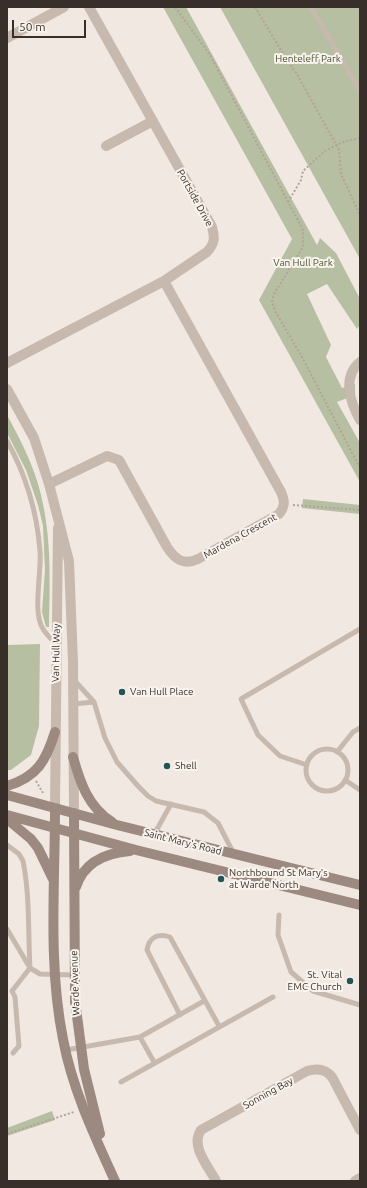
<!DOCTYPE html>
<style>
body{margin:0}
#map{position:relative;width:367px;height:1188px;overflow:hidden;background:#f1e9e1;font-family:Ubuntu,sans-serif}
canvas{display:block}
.frame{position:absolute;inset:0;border:8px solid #382f2b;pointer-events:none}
.scale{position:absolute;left:12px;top:20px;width:74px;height:18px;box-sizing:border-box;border:2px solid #382f2b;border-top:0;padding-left:5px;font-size:12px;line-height:14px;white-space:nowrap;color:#382f2b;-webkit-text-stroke:3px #f9f3ed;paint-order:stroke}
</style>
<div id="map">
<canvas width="367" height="1188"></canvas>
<div class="frame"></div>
<div class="scale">50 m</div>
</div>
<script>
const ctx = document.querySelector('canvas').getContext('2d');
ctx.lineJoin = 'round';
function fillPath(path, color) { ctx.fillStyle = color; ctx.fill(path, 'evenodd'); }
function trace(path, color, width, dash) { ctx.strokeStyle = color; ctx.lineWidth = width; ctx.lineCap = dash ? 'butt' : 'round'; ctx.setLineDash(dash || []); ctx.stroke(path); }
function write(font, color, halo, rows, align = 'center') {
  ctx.font = font + ' Ubuntu,sans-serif'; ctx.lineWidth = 4; ctx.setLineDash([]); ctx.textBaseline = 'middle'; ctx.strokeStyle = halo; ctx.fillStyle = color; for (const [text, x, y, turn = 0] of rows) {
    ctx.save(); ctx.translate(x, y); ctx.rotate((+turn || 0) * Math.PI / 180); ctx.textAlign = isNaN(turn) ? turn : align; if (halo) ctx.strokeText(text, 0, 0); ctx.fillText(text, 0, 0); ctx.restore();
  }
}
fillPath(new Path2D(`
 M163 7H186L317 245 320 238 336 253 360 299V325L357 329 327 284 307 294 331 345 326 357 342 388 355 384V395L337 402 360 443V482L259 300 292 239Z
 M220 7H360V259Z
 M7 415C19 437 31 460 38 484 52 531 50 579 49 627H46L42 612 45 570 43 526 38 505 26 470 7 433Z
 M303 499 360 505V514L302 508Z
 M40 644 39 726 31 755 11 770H7V645Z
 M52 1111 55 1120 7 1136V1128Z`), '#b6bfa2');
trace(new Path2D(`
 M175 7 210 55 303 230V247L274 294 272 301 275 311 303 359 360 468
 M255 7 285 57 298 76 339 150 341 174 360 215
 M288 202 301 180 303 171 325 151 343 142 360 138
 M293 505 360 510
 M36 781 43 793
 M7 1134 74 1112`), '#b4a398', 2, [2, 2]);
trace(new Path2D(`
 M311 7 360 91
 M7 441C26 475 37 512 40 551 42 572 32 612 43 629 46 634 51 639 55 643
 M75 681 94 702 105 738 117 762 138 786 148 796 156 801 204 812 218 823 234 854
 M73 704 94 702
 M306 770a21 21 0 1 1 42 0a21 21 0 1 1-42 0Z
 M337 752 353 732 360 728
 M307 765 280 756 258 735 241 699 360 629
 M345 780 360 790
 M160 833 156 831 171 804
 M7 845 19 854 23 861C30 896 28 932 30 968L12 991 15 997 19 1046 13 1053
 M279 915 278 935 291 972 313 991 360 1005
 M7 929 30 968 40 974 74 975
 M180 1015 147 950C149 937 158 933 170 937L219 1026
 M140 1037 154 1062
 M66 1050 140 1037 204 1001
 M121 1082 273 997`), '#c8b9ae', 5);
trace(new Path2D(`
 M7 38 64 7
 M106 146 153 121
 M360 362C342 377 350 402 360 420
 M7 363 164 281 207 252C215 243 215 238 212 227L89 7
 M7 389 34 438 49 484 69 561 73 662 74 813
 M49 484 107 456 119 460 167 547C175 559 183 566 198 559L279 514C285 507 285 501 281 492L164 281
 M55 808 58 528
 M216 1181C208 1166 190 1146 201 1130L307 1071C318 1068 325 1069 332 1077L360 1130
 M355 1181 360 1178`), '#c8b9ae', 10);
trace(new Path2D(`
 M73 757C80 782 88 807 112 822
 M7 786C37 777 46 761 55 732
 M7 795 117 825 360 885
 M55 808C55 884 48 965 63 1039 72 1088 94 1135 115 1181
 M74 813 75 1001 84 1069 100 1134
 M7 815 136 850 360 905
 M7 819 31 839 38 848 53 879
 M76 887C84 862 105 853 130 851`), '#9c897f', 10);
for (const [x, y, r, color] of [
 [122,692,4,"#255455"],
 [167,766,4,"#255455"],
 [221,879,4,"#255455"],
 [350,981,4,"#255455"]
]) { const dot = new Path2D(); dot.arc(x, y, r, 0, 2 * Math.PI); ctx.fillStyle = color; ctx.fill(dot); trace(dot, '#f9f3ed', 1.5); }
write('10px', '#485331', '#f9f3ed', [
 ["Henteleff Park",308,59],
 ["Van Hull Park",303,263]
]);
write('10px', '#382f2b', '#f9f3ed', [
 ["Portside Drive",195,198,61],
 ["Mardena Crescent",240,536,-29],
 ["Van Hull Way",56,653,-89],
 ["Saint Mary's Road",183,842,14],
 ["Warde Avenue",75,983,-92],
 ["Sonning Bay",268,1093,-29]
]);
write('10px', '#382f2b', '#f9f3ed', [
 ["Van Hull Place",130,692],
 ["Shell",175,766],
 ["Northbound St Mary's",229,873],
 ["at Warde North",229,885],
 ["St. Vital",342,975,"right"],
 ["EMC Church",342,987,"right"]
], 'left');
</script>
